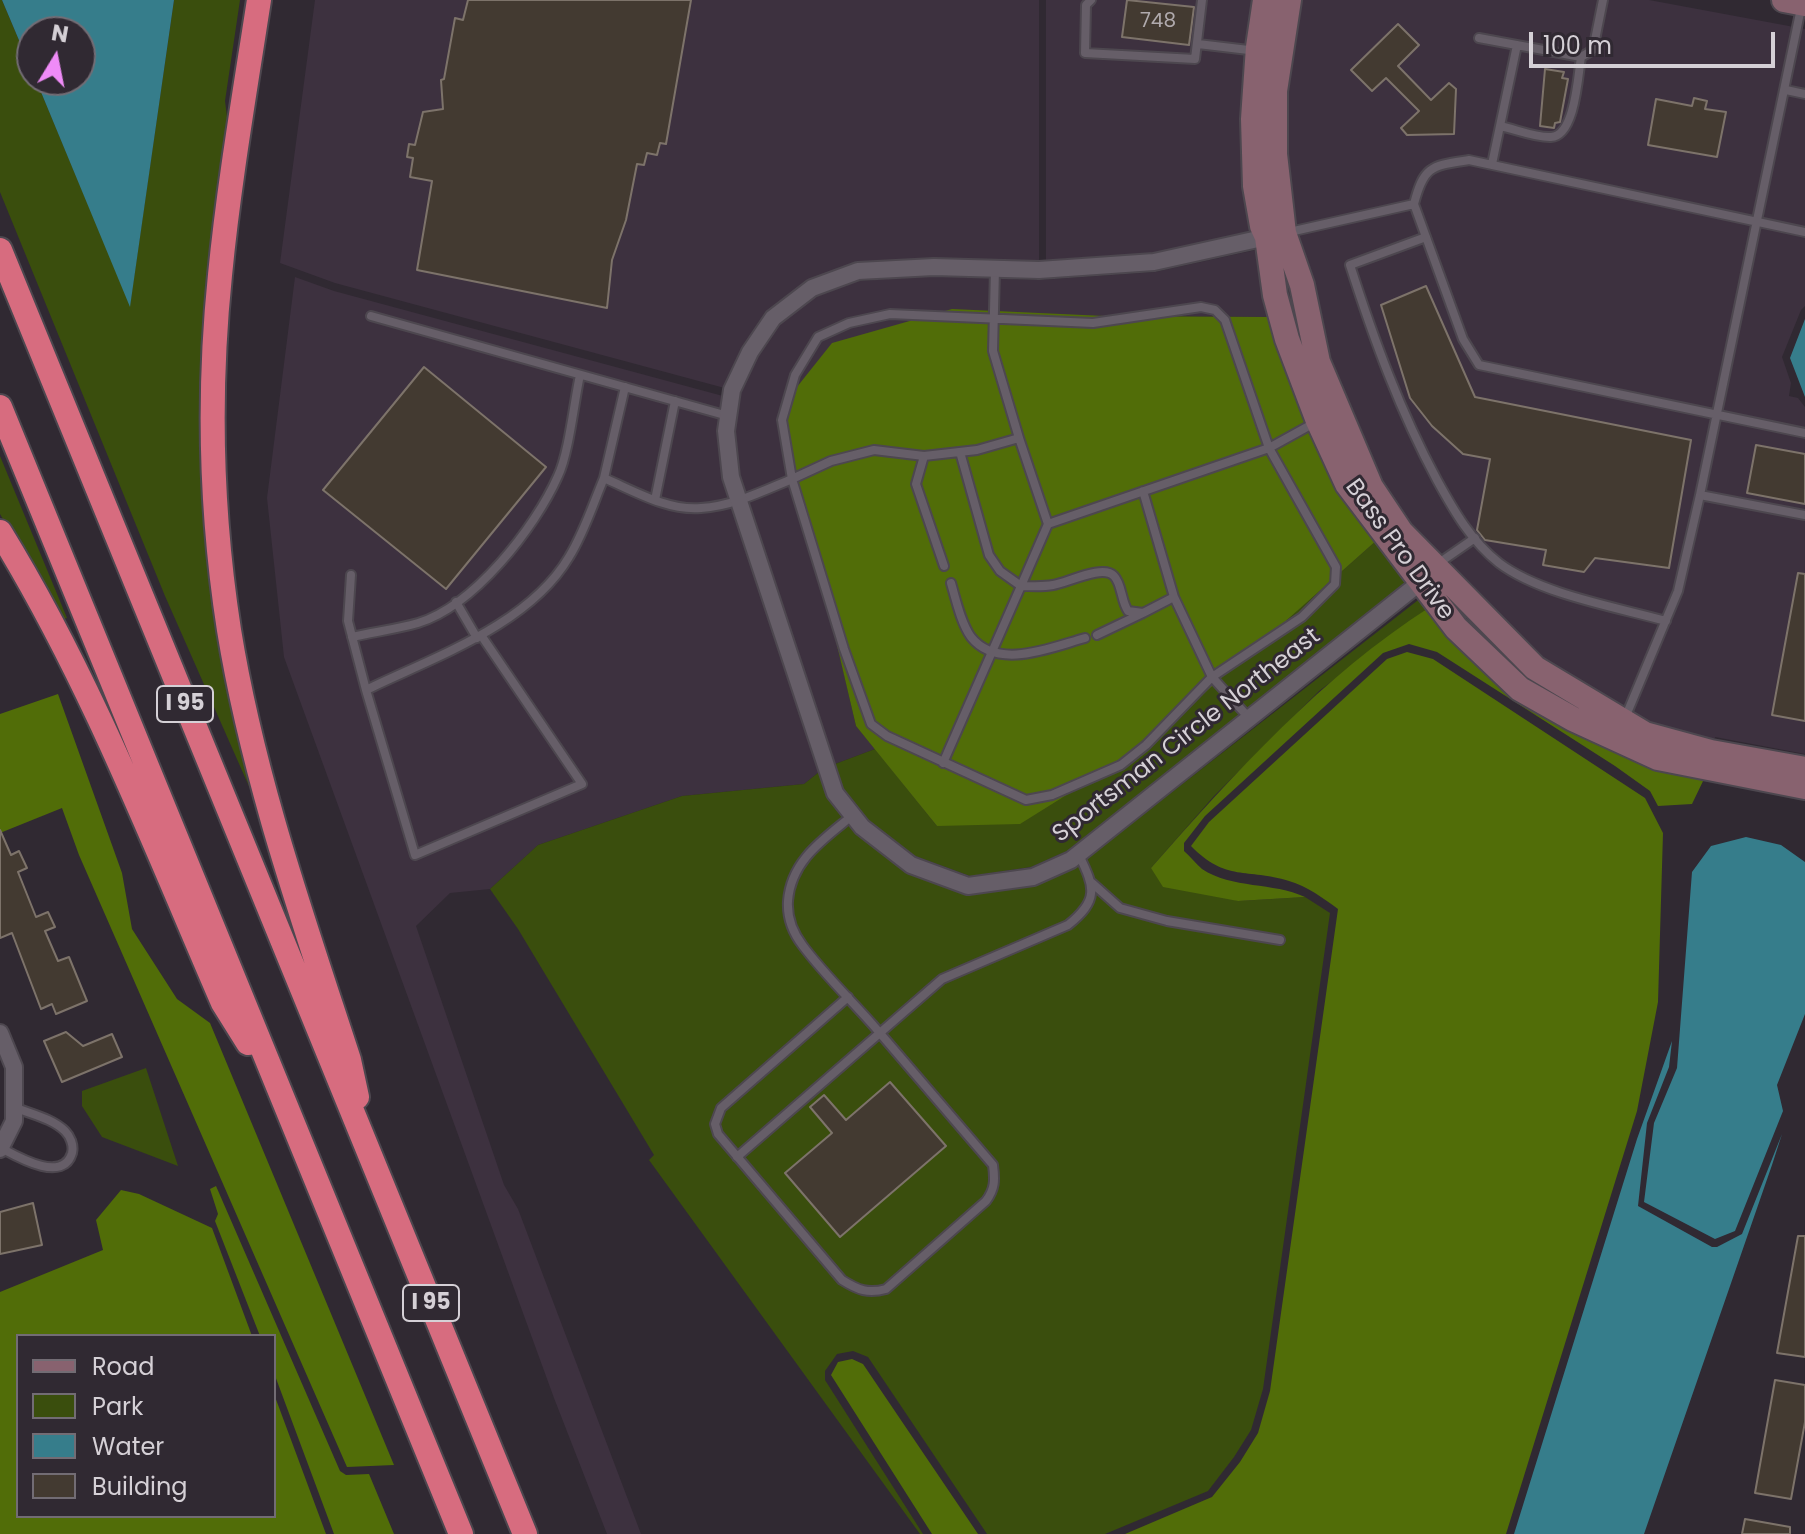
<!DOCTYPE html>
<style>
body{margin:0}
#map{position:relative;width:1805px;height:1534px;overflow:hidden;background:#302932;font-family:Poppins,sans-serif}
canvas{display:block}
.legend{position:absolute;left:16px;top:1334px;width:260px;height:184px;box-sizing:border-box;background:#302932;border:2px solid #726c74;margin:0;padding:10px 14px;list-style:none;font-size:24px;color:#d5d0d6}
.legend li{display:flex;align-items:center;gap:16px;height:40px}
.legend b{width:40px;border:2px solid #726c74}
.north{position:absolute;left:16px;top:16px;width:80px;height:80px;box-sizing:border-box;background:#302932;border:2px solid #726c74;border-radius:50%;rotate:10deg;font-size:22px;font-weight:700;line-height:32px;text-align:center;color:#d5d0d6}
.north::after{content:'';display:block;margin:auto;width:28px;height:36px;background:#ef8bf7;clip-path:polygon(50% 0,100% 100%,50% 72%,0 100%)}
.scale{position:absolute;left:1529px;top:32px;width:246px;height:36px;box-sizing:border-box;border:4px solid #d5d0d6;border-top:0;padding-left:10px;font-size:24px;line-height:28px;white-space:nowrap;color:#d5d0d6;-webkit-text-stroke:6px #302932;paint-order:stroke}
</style>
<div id="map">
<canvas width="1805" height="1534"></canvas>
<ul class="legend">
<li><b style="height:10px;background:#88626f"></b>Road</li>
<li><b style="height:22px;background:#3a4e0d"></b>Park</li>
<li><b style="height:22px;background:#367d8b"></b>Water</li>
<li><b style="height:22px;background:#433a31"></b>Building</li>
</ul>
<div class="north">N</div>
<div class="scale">100 m</div>
</div>
<script>
const ctx = document.querySelector('canvas').getContext('2d');
ctx.lineJoin = 'round';
function fillPath(path, color) { ctx.fillStyle = color; ctx.fill(path, 'evenodd'); }
function trace(path, color, width, dash) { ctx.strokeStyle = color; ctx.lineWidth = width; ctx.lineCap = dash ? 'butt' : 'round'; ctx.setLineDash(dash || []); ctx.stroke(path); }
function write(font, color, halo, rows, align = 'center') {
  ctx.font = font + ' Poppins,sans-serif'; ctx.lineWidth = 6; ctx.setLineDash([]); ctx.textBaseline = 'middle'; ctx.strokeStyle = halo; ctx.fillStyle = color; for (const [text, x, y, turn = 0] of rows) {
    ctx.save(); ctx.translate(x, y); ctx.rotate((+turn || 0) * Math.PI / 180); ctx.textAlign = isNaN(turn) ? turn : align; if (halo) ctx.strokeText(text, 0, 0); ctx.fillText(text, 0, 0); ctx.restore();
  }
}
fillPath(new Path2D(`
 M315 0H1039V270L858 271 773 318 732 390 335 283 280 263Z
 M1046 0H1257L1254 231 1153 253 1046 260Z
 M1298 0H1649L1805 29V306L1801 310 1782 357 1791 383 1789 396 1798 398 1805 407V754L1715 737 1714 742 1649 725 1540 660 1408 525 1378 482 1326 358 1289 205 1284 92Z
 M1260 249 1272 317 1105 316 815 548 856 726 875 749 835 764 739 474 734 431 741 393 757 357 779 325 815 297 859 281 933 276 1039 280 1155 272Z
 M295 277 334 291 723 396 717 432 723 481 819 772 804 784 682 796 538 845 490 889 450 893 416 926 504 1185 518 1209 641 1534H607L554 1398 284 657 267 498Z`), '#3d313f');
fillPath(new Path2D(`
 M0 0H2L32 71V80H36L130 305 174 0H240L225 101 231 148 208 366 259 809 165 596 0 192Z
 M0 456 67 618 61 620 0 514Z
 M1377 540 1411 583 1067 851 1031 867 970 876 915 856 868 820 843 788 835 764 875 749 937 826 1145 746Z
 M1422 597 1430 607 1319 691 1214 796 1151 868 1238 901 1305 897 1330 913 1263 1389 1251 1430 1234 1457 1208 1491 1105 1534H987L868 1357 853 1351 837 1354 825 1371V1380L923 1534H920L649 1160 654 1155 518 929 490 889 538 845 682 796 804 784 819 772 829 800 856 834 908 874 969 895 1034 886 1076 867Z
 M146 1068 178 1166 102 1137 82 1106V1091Z`), '#3a4e0d');
fillPath(new Path2D(`
 M952 309 1105 316 1272 317 1377 540 1145 746 1020 824 937 826 856 726 781 407 832 343Z
 M1430 607 1516 697 1705 777 1692 804 1658 806 1650 791 1615 766 1437 652 1409 644 1383 653 1205 816 1184 843V851C1190 856 1196 864 1202 869 1232 889 1273 882 1305 897L1238 901 1163 887 1151 868C1235 773 1322 676 1430 607Z
 M1407 652 1433 659 1645 798 1663 833 1658 1002 1637 1111 1506 1534H1125L1212 1497 1240 1462 1258 1433 1270 1391 1338 909C1323 898 1307 886 1289 881 1247 868 1226 882 1191 846L1209 822 1387 659Z
 M58 694 122 873 132 929 177 999 210 1023 394 1465 347 1467 79 855 62 808 0 833V714Z
 M216 1186 340 1471 346 1475 369 1474 394 1534H334L274 1373V1336H260L215 1221 218 1214 210 1189Z
 M121 1190 139 1194 212 1228 252 1336H18V1516H274V1394L326 1534H0V1292L103 1250 96 1220Z
 M852 1359 863 1364 978 1534H932L831 1375 838 1362Z`), '#516d08');
fillPath(new Path2D(`
 M2 0H174L130 307 36 80H80V32H32V71Z
 M1805 319V397L1790 358Z
 M1746 837 1781 845 1805 862V1014L1777 1085 1783 1111 1735 1231 1715 1239 1644 1202 1654 1123 1677 1068 1692 872 1711 846Z
 M1672 1041 1669 1067 1647 1123 1638 1206 1712 1247H1717L1742 1234 1782 1134 1772 1165 1644 1534H1514L1637 1139Z`), '#367d8b');
const building = new Path2D(`
 M468 0H691L666 144 660 143 657 155 647 153 644 165 637 164 626 220 612 260 607 308 417 270 432 181 410 177 413 158 407 157 409 144 415 145 423 112 443 109 441 80 444 79 455 18 463 20Z
 M1127 0 1194 7 1189 45 1122 37Z
 M1398 24 1419 45 1398 66 1431 100 1449 83 1456 89 1454 134 1407 135 1401 128 1419 111 1386 78 1372 91 1351 70Z
 M1545 69 1564 72 1562 78 1568 79 1560 122 1555 123 1554 128 1540 126Z
 M1694 98 1707 101 1705 109 1726 112 1717 157 1648 145 1656 99 1692 106Z
 M1426 286 1475 397 1691 440 1669 568 1595 558 1584 572 1543 565 1546 550 1485 540 1477 530 1490 459 1463 454 1432 426 1410 398 1381 305Z
 M424 367 546 467 446 589 323 490Z
 M1756 445 1805 454V504L1747 493Z
 M1798 573 1805 574V721L1772 715Z
 M0 830 11 855 19 851 27 868 18 872 36 917 48 912 55 927 45 931 58 961 69 957 87 1001 56 1014 52 1004 41 1009 12 933 0 938Z
 M66 1032 83 1046 112 1034 122 1057 62 1082 44 1041Z
 M890 1082 946 1146 840 1237 785 1173 832 1133 810 1107 824 1095 846 1120Z
 M33 1203 42 1245 0 1254V1212Z
 M1798 1236H1805V1357L1777 1353Z
 M1775 1380 1805 1385V1422L1791 1499 1755 1493Z
 M1745 1519 1790 1527V1534H1742Z`);
fillPath(building, '#433a31');
trace(building, '#7d736a', 2);
const lane = new Path2D(`
 M1091 0 1086 5 1085 53 1195 59 1202 0
 M1479 38 1581 57 1593 50 1603 0
 M1198 44 1257 51
 M1786 90 1805 94
 M1500 126C1515 129 1536 138 1551 137 1575 136 1578 76 1581 57
 M1492 164 1517 45
 M1414 204 1463 339 1479 365 1805 433
 M1285 233 1414 204C1424 165 1432 166 1469 160L1805 232
 M1426 237 1350 265C1374 340 1400 411 1437 480 1454 511 1471 541 1499 563 1540 594 1616 607 1666 621
 M995 269 993 351 1019 438
 M371 316 728 416
 M924 456 916 484 944 566
 M604 478 625 387
 M1143 491 1174 597
 M1700 495 1801 8
 M655 500 675 401
 M1048 524 1269 448 1316 422
 M1436 565 1475 538
 M351 575 348 621 366 690C434 657 529 625 569 557 584 533 593 504 604 478 634 491 668 511 701 508 733 506 763 491 792 479L844 649 871 724 887 736 1026 800 1052 795 1121 765 1146 745 1212 677 1302 617 1335 584 1336 567 1269 448 1225 320 1215 310 1201 307 1093 323 890 314 849 323 818 337 795 375 782 420 792 479 831 461 874 450 924 456 977 450 1019 438 1048 524 1021 586C1032 586 1043 587 1053 585 1067 583 1103 564 1114 576 1122 584 1121 601 1128 611L1143 613 1174 597 1212 677 1250 719
 M951 583C956 600 961 623 971 637 998 671 1052 647 1085 638
 M456 602 477 638
 M1097 635 1143 613
 M352 637C374 632 397 629 418 623 474 606 535 528 558 476 569 453 574 402 580 375
 M366 690 415 855 582 784 481 635
 M1625 718 1678 591 1700 495 1805 515
 M943 763 1021 586 1000 571 989 555 960 452
 M1092 883 1120 908 1167 921 1280 940
 M848 997 721 1108 715 1124 718 1134 842 1280C858 1290 868 1294 886 1289L986 1201C995 1189 995 1180 993 1165 953 1118 913 1071 873 1025 850 999 824 974 803 946 793 933 787 917 788 901 791 860 824 839 853 815
 M1 1148C16 1156 63 1184 72 1153 74 1145 70 1136 65 1131 52 1118 30 1114 14 1107
 M737 1157 942 979 1068 925C1099 900 1095 888 1079 855`);
const street = new Path2D(`
 M1267 237 1154 262 1039 270 934 267 858 271 812 288 773 318 750 352 732 390 726 431 731 477 835 793 862 827 911 865 968 886 1033 877 1071 860 1427 577
 M0 1033 14 1067V1121L0 1149`);
const secondary = new Path2D(`
 M1265 0 1258 47 1253 119 1255 186 1262 226 1267 237 1275 295 1287 339 1318 421 1347 484 1456 628 1520 689 1573 719 1658 758 1805 787
 M1289 0 1275 91V154L1284 233 1302 285 1318 362 1371 487 1401 532 1535 668 1645 734 1711 752 1805 769
 M1784 0 1805 4`);
const highway = new Path2D(`
 M259 0C245 91 229 183 220 275 208 392 211 514 229 630 253 778 303 919 349 1060L357 1097
 M0 250 525 1534
 M0 407 461 1534
 M0 532C91 680 154 844 223 1003L248 1043`);
trace(lane, '#4d474f', 12);
trace(street, '#4d474f', 20);
trace(secondary, '#4d474f', 28);
trace(highway, '#4d474f', 28);
trace(lane, '#665e68', 8);
trace(street, '#665e68', 16);
trace(secondary, '#88626f', 24);
trace(highway, '#d76c7f', 24);
write('20px', '#b0aaad', null, [
 ["748",1158,22]
]);
for (const [x, y, w] of [
 [185,704,56],
 [431,1303,56]
]) { const box = new Path2D(); box.roundRect(x - w / 2, y - 18, w, 36, 6); ctx.fillStyle = '#302932'; ctx.fill(box); trace(box, '#d5d0d6', 2); }
write('bold 22px', '#d5d0d6', null, [
 ["I 95",185,704],
 ["I 95",431,1303]
]);
write('24px', '#d5d0d6', '#302932', [
 ["Bass Pro Drive",1399,550,54],
 ["Sportsman Circle Northeast",1187,736,-38]
]);
</script>
